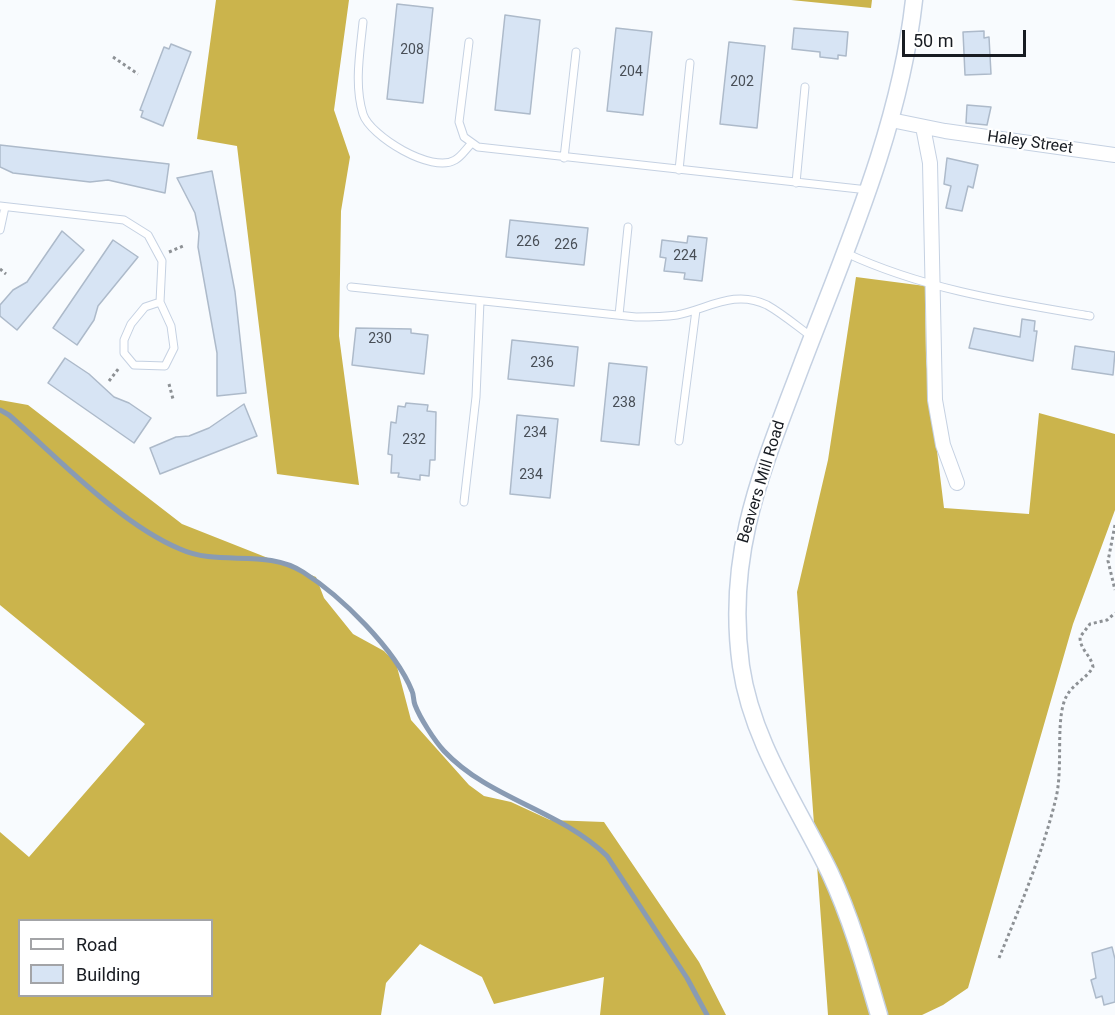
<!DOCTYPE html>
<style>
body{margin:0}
#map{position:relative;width:1115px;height:1015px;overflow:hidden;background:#f8fbfe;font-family:Roboto,sans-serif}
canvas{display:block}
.legend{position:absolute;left:18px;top:919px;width:195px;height:78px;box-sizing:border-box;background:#fff;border:2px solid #a3a4a7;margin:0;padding:8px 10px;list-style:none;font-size:18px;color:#181c22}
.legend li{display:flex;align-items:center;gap:12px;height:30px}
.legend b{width:30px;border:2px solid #a3a4a7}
.scale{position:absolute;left:902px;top:30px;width:124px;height:27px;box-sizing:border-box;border:3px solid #181c22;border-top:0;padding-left:8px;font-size:18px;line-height:21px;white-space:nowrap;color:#181c22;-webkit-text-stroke:4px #fff;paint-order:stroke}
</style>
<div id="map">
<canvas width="1115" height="1015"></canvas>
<ul class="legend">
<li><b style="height:8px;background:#fff"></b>Road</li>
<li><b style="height:16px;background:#d7e4f4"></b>Building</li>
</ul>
<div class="scale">50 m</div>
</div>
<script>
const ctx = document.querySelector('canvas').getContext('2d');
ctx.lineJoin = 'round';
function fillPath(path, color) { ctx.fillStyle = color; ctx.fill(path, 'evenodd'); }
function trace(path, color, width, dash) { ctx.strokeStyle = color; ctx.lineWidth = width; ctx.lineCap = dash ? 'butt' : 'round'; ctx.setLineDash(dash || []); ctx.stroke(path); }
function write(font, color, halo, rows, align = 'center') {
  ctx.font = font + ' Roboto,sans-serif'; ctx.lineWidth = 4.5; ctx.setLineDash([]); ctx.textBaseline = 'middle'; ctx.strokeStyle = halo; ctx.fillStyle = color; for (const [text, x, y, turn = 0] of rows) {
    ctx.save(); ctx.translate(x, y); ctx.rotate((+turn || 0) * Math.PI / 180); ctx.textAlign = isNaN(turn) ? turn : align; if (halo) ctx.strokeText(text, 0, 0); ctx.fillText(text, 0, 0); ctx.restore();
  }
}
fillPath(new Path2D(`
 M216 0H349L334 110 350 157 341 211 339 336 359 485 277 474 237 146 197 139Z
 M791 0H872L871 8Z
 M856 277 925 286 926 361 944 508 1029 514 1039 413 1115 434V510L1073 624 968 988 943 1005 922 1015H828L797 592 828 460Z
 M0 400 28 405 182 524 316 577 324 598 353 634 384 651 396 663 411 720 469 785 484 796 511 802 550 820 604 822 699 962 726 1015H600L604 977 494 1004 482 977 420 944 386 983 381 1015H0V832L29 857 145 724 0 605ZM20 920H212V996H20Z`), '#cbb44c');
trace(new Path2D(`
 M0 410 9 415C58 458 120 524 180 549 219 567 266 548 303 572 341 596 395 649 412 691 414 695 413 700 415 705 420 718 434 740 444 751 489 799 560 810 607 856L687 978 707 1015`), '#899bb3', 5);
const building = new Path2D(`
 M397 4 433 8 423 103 387 99Z
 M505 15 540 20 530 114 495 110Z
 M616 28 652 32 643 115 607 111Z
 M794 28 848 32 846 56 838 55V59L820 57V52L792 49Z
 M984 31V38L989 37 991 74 965 75 963 32Z
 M729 42 765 46 757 128 720 124Z
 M171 44 191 52 163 126 141 117 143 111 140 110 164 47 169 49Z
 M967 105 991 107 987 125 966 123Z
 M0 145 169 164 165 193 108 180 90 182 13 173 0 167Z
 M947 158 978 165 973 188 968 186 962 211 946 208 951 186 944 184Z
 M212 171 235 292 246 393 217 396V353L198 247 199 233 195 213 177 178Z
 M510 220 588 228 584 265 506 257Z
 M62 231 84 250 17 330 0 316V305L13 290 27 282Z
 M688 236 707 238 702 281 684 279 685 273 664 271 666 258 660 257 662 240 687 243Z
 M113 240 138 257 98 306 94 320 77 345 53 328Z
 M1022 319 1035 321 1034 331H1037L1033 361 969 348 974 328 1020 337Z
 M356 328 411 329V333L428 335 424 374 352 365Z
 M512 340 578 347 574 386 508 379Z
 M1075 346 1115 352 1113 375 1072 369Z
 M65 358 89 374 114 397 129 403 151 418 134 443 48 383Z
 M609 363 647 367 639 445 601 441Z
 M406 403 428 405 427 411 436 412 435 460H430L429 476 420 475V480L398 477 399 473H391L392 455 388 454 391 422 396 423 398 406 405 407Z
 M244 404 257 436 160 474 150 448 176 437 189 436 209 428Z
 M517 415 558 419 550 498 510 494Z
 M1112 947 1115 959V1002L1104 1005 1102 996 1096 998 1091 980 1096 978 1092 953Z`);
fillPath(building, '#d7e4f4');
trace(building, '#adbaca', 1.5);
const service = new Path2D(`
 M363 22C360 53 354 84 363 114 370 136 432 174 455 160 461 157 466 149 471 144
 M469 42 459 122 464 137 478 147 868 190
 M564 158 576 52
 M679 170 690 63
 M796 183 805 87
 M0 206 124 220 148 235 162 261 160 302 171 326 174 348 165 366 134 365 124 353V340L131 324 145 307 160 302
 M0 230 5 207
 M846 253C923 289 1007 302 1090 316
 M351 287 636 317C650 317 663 317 677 315 708 309 734 289 767 305 783 314 798 327 812 337
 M619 315 628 227
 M679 441 696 310
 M464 502 476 397 480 301`);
const minor = new Path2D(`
 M891 120 945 131 1115 155
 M923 127 930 163 935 400 943 445 957 483`);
const tertiary = new Path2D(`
 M879 1015C865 967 851 918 830 873 797 805 752 742 741 666 725 552 763 468 802 364 847 246 900 127 914 0`);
trace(service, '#c5d1e2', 9);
trace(minor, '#c5d1e2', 16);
trace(tertiary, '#c5d1e2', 19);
trace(new Path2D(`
 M113 57 138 74
 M169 252 183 246
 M0 269 6 274
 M109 381 119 368
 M169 384 173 399
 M1115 525 1108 561 1115 590
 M999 958C1020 907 1043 852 1056 798 1063 768 1056 727 1064 702 1070 684 1085 681 1093 667 1091 655 1080 650 1080 637L1090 624 1107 620 1115 613`), '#8d9195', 3, [3, 3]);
trace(service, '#fff', 7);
trace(minor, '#fff', 14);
trace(tertiary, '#fff', 16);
write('14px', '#484e56', null, [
 ["208",412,50],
 ["204",631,72],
 ["202",742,82],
 ["226",528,242],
 ["226",566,245],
 ["224",685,256],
 ["230",380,339],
 ["236",542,363],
 ["238",624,403],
 ["234",535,433],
 ["232",414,440],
 ["234",531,475]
]);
write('16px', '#181c22', '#fff', [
 ["Haley Street",1030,143,8],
 ["Beavers Mill Road",762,482,-73]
]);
</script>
